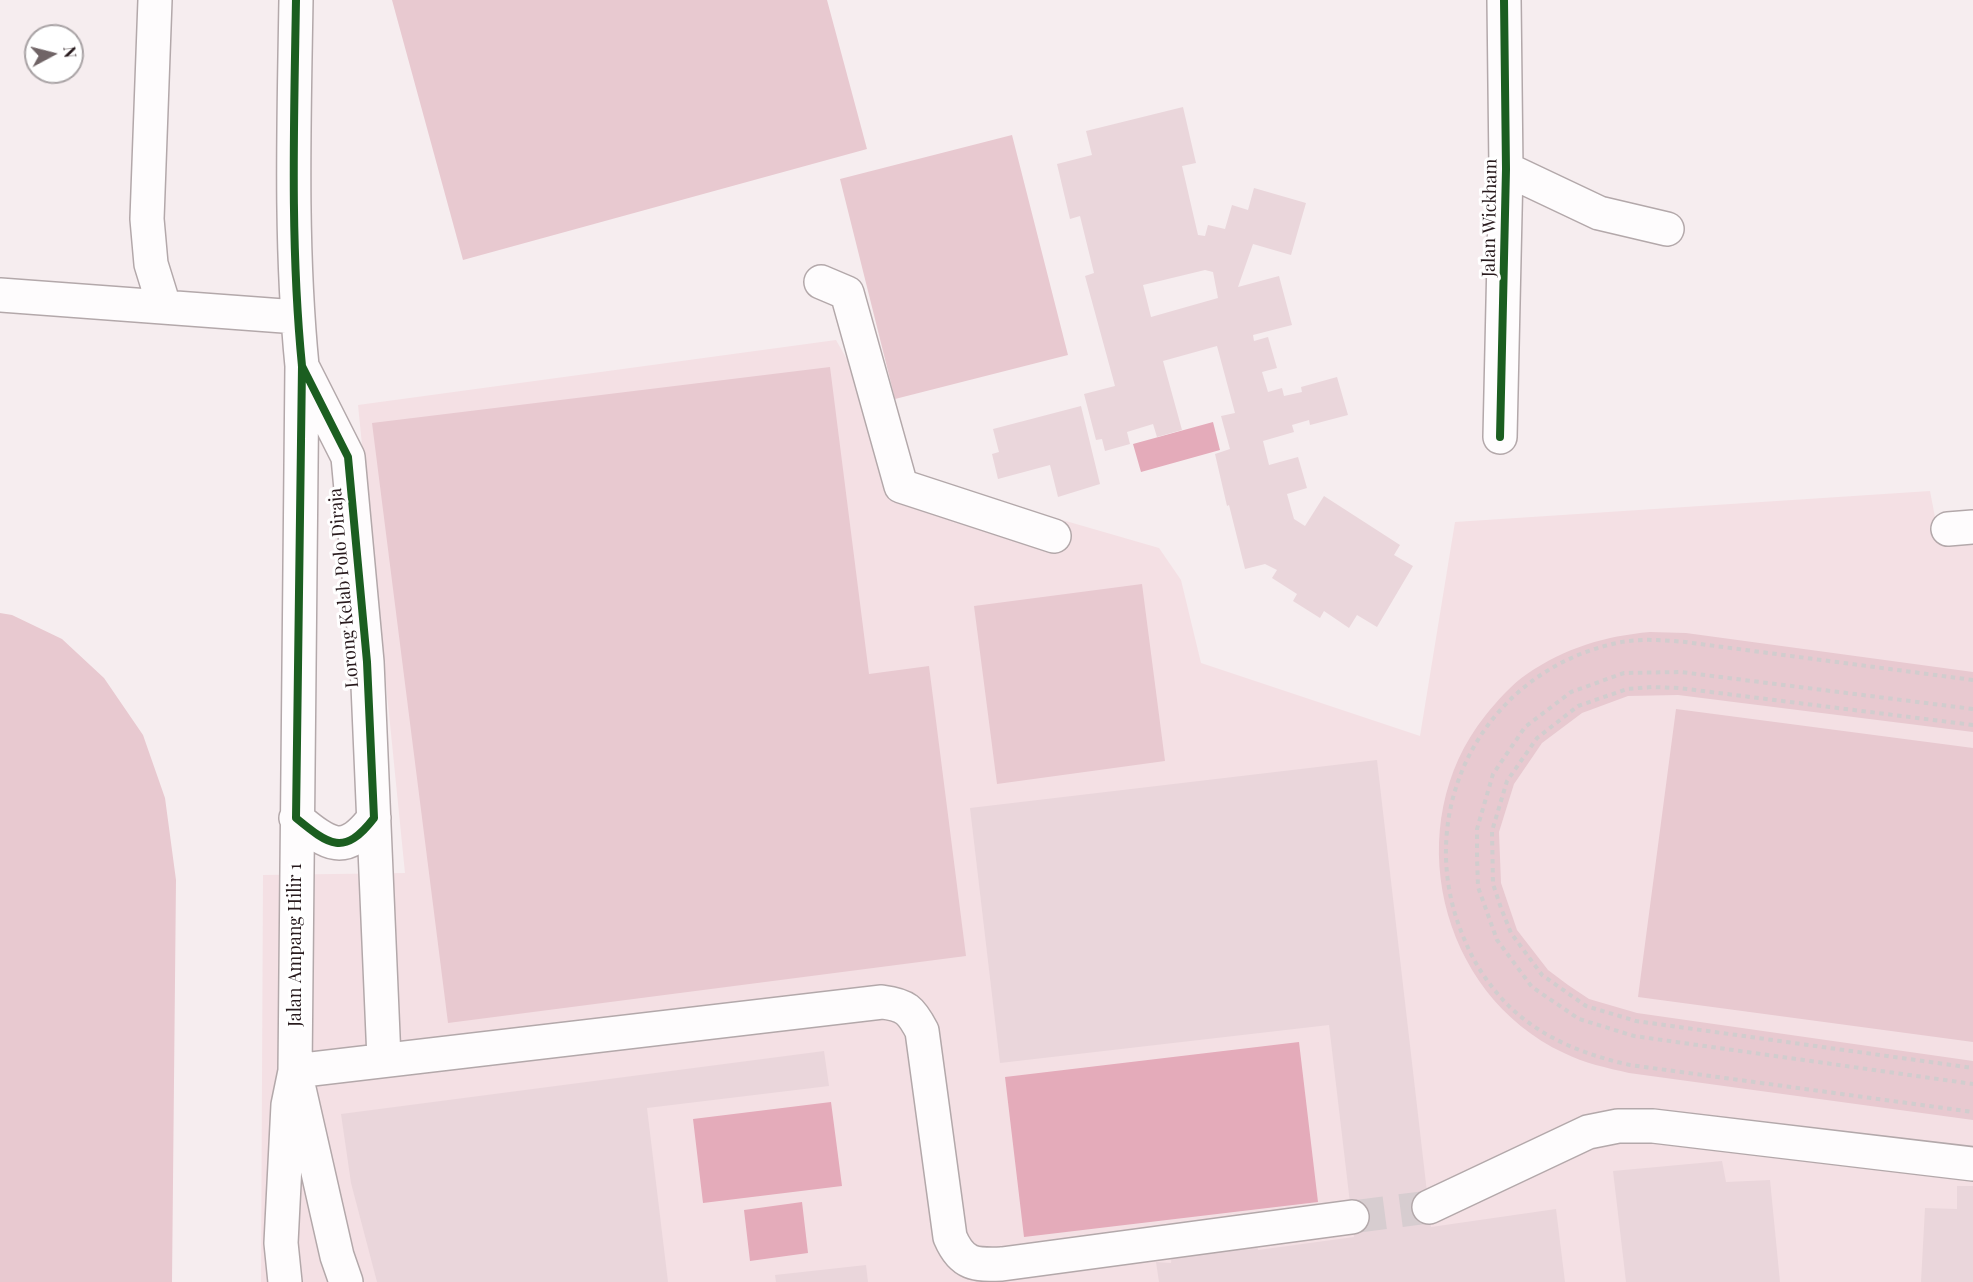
<!DOCTYPE html>
<style>
body{margin:0}
#map{position:relative;width:1973px;height:1282px;overflow:hidden;background:#f6edef;font-family:"Playfair Display",serif}
canvas{display:block}
.north{position:absolute;left:24px;top:24px;width:60px;height:60px;box-sizing:border-box;background:#fff;border:2px solid #a9a3a5;border-radius:50%;rotate:83deg;font-size:16px;font-weight:700;line-height:24px;text-align:center;color:#281a1d}
.north::after{content:'';display:block;margin:auto;width:21px;height:27px;background:#706466;clip-path:polygon(50% 0,100% 100%,50% 72%,0 100%)}
</style>
<div id="map">
<canvas width="1973" height="1282"></canvas>
<div class="north">N</div>
</div>
<script>
const ctx = document.querySelector('canvas').getContext('2d');
ctx.lineJoin = 'round';
function fillPath(path, color) { ctx.fillStyle = color; ctx.fill(path, 'evenodd'); }
function trace(path, color, width, dash) { ctx.strokeStyle = color; ctx.lineWidth = width; ctx.lineCap = dash ? 'butt' : 'round'; ctx.setLineDash(dash || []); ctx.stroke(path); }
function write(font, color, halo, rows, align = 'center') {
  ctx.font = font + ' "Playfair Display",serif'; ctx.lineWidth = 6; ctx.setLineDash([]); ctx.textBaseline = 'middle'; ctx.strokeStyle = halo; ctx.fillStyle = color; for (const [text, x, y, turn = 0] of rows) {
    ctx.save(); ctx.translate(x, y); ctx.rotate((+turn || 0) * Math.PI / 180); ctx.textAlign = isNaN(turn) ? turn : align; if (halo) ctx.strokeText(text, 0, 0); ctx.fillText(text, 0, 0); ctx.restore();
  }
}
fillPath(new Path2D(`
 M836 340 914 477 1159 548 1181 580 1201 663 1420 736 1455 522 1930 491 1940 543 1973 542V1282H261L263 875 405 873 358 405Z`), '#f4e0e4');
fillPath(new Path2D(`
 M392 0H827L867 149 463 260Z
 M1012 135 1068 355 895 399 840 179Z
 M830 367 869 674 929 666 966 956 448 1023 372 423Z
 M1142 584 1165 761 997 784 974 606Z
 M0 613 12 615 62 639 104 678 143 735 165 798 176 880 172 1282H0Z
 M1650 632 1686 633 1973 672V732L1678 695 1628 696 1582 713 1542 743 1514 784 1499 832 1501 883 1517 930 1548 970 1568 985 1589 999 1637 1013 1973 1061V1120L1629 1073C1607 1068 1584 1063 1564 1053 1438 994 1399 824 1485 716 1497 701 1511 685 1527 674 1565 648 1605 636 1650 632Z
 M1676 709 1973 748V1042L1638 997Z`), '#e8c9d0');
fillPath(new Path2D(`
 M1213 422 1220 450 1141 472 1133 444Z
 M1299 1042 1318 1202 1024 1237 1005 1077Z
 M831 1102 842 1186 703 1203 693 1119Z
 M802 1202 808 1253 750 1261 744 1210Z`), '#e4abba');
fillPath(new Path2D(`
 M1183 107 1196 163 1182 166 1198 235 1205 236 1208 225 1225 229 1232 205 1248 210 1254 188 1306 203 1291 255 1253 244 1238 287 1279 276 1292 325 1253 335 1254 341 1268 337 1277 368 1262 372 1268 392 1282 388 1284 396 1302 392 1301 387 1337 377 1348 415 1310 425 1309 420 1292 425 1294 432 1263 441 1269 465 1298 457 1307 488 1287 494 1294 519 1305 526 1324 496 1400 545 1394 555 1413 566 1377 627 1357 615 1349 628 1324 611 1320 618 1293 601 1297 594 1272 578 1277 570 1265 564 1245 569 1229 505 1227 506 1215 454 1230 449 1221 416 1235 413 1217 346 1163 361 1182 430 1157 437 1153 424 1127 432 1130 444 1105 451 1102 439 1096 440 1084 394 1115 386 1085 276 1094 273 1080 216 1070 219 1057 164 1092 155 1086 131ZM1205 270 1213 272 1218 298 1151 317 1143 285Z
 M1081 406 1100 484 1058 497 1050 465 998 479 992 454 999 452 993 429Z
 M1377 760 1431 1227 1556 1209 1565 1282H1159L1156 1262 1171 1263 1172 1253 1256 1239 1258 1250 1354 1237 1329 1025 1000 1063 970 808Z
 M824 1051 829 1086 647 1108 668 1282H377L351 1183 341 1114Z
 M1722 1161 1726 1182 1770 1180 1780 1282H1626L1613 1171Z
 M1957 1186H1973V1282H1921L1925 1208 1957 1209Z
 M866 1265 868 1282H776L775 1275Z`), '#ead6db');
trace(new Path2D(`
 M1352 1217 1429 1207`), '#d7cdd0', 33, [33, 16]);
const minor = new Path2D(`
 M155 0 147 219 151 264 164 306
 M296 0C294 122 290 244 302 366L295 1071 337 1256 346 1282
 M1506 169 1599 213 1667 229
 M821 282 847 293 901 486 1054 536
 M0 295 297 317
 M304 370 348 457 367 662 384 1059
 M1500 437 1506 169 1504 0
 M1948 529 1973 527
 M296 818C329 845 344 857 374 818
 M1429 1207 1588 1132 1618 1126H1653L1973 1164
 M285 1282 281 1243 288 1105 295 1071 882 1002C906 1005 911 1010 922 1031L950 1237C962 1265 975 1265 1002 1264L1352 1217`);
trace(minor, '#b3a8aa', 36);
trace(new Path2D(`
 M1973 680 1685 642C1663 640 1639 638 1617 643 1481 672 1408 816 1466 943 1476 967 1493 991 1512 1009 1546 1040 1586 1055 1630 1065L1973 1112
 M1973 709 1681 672 1624 673 1571 692 1525 727 1493 774 1477 829V857L1478 887 1497 940 1532 987 1579 1019 1634 1036 1973 1084
 M1973 725 1679 688 1652 687 1627 689 1578 706 1537 738 1507 781 1492 831 1493 884 1501 908 1511 933 1542 975 1586 1006 1636 1021 1973 1068`), '#d1cdce', 4, [4.5, 4.5]);
trace(minor, '#fefcfd', 33);
trace(new Path2D(`
 M296 0C294 122 290 244 302 366L296 818C329 845 344 857 374 818L367 662 348 457 302 366
 M1500 437 1506 169 1504 0`), '#1b5e20', 8);
write('18px', '#281a1d', '#fff', [
 ["Jalan Wickham",1490,218,-89],
 ["Lorong Kelab Polo Diraja",344,588,-95],
 ["Jalan Ampang Hilir 1",295,945,-90]
]);
</script>
